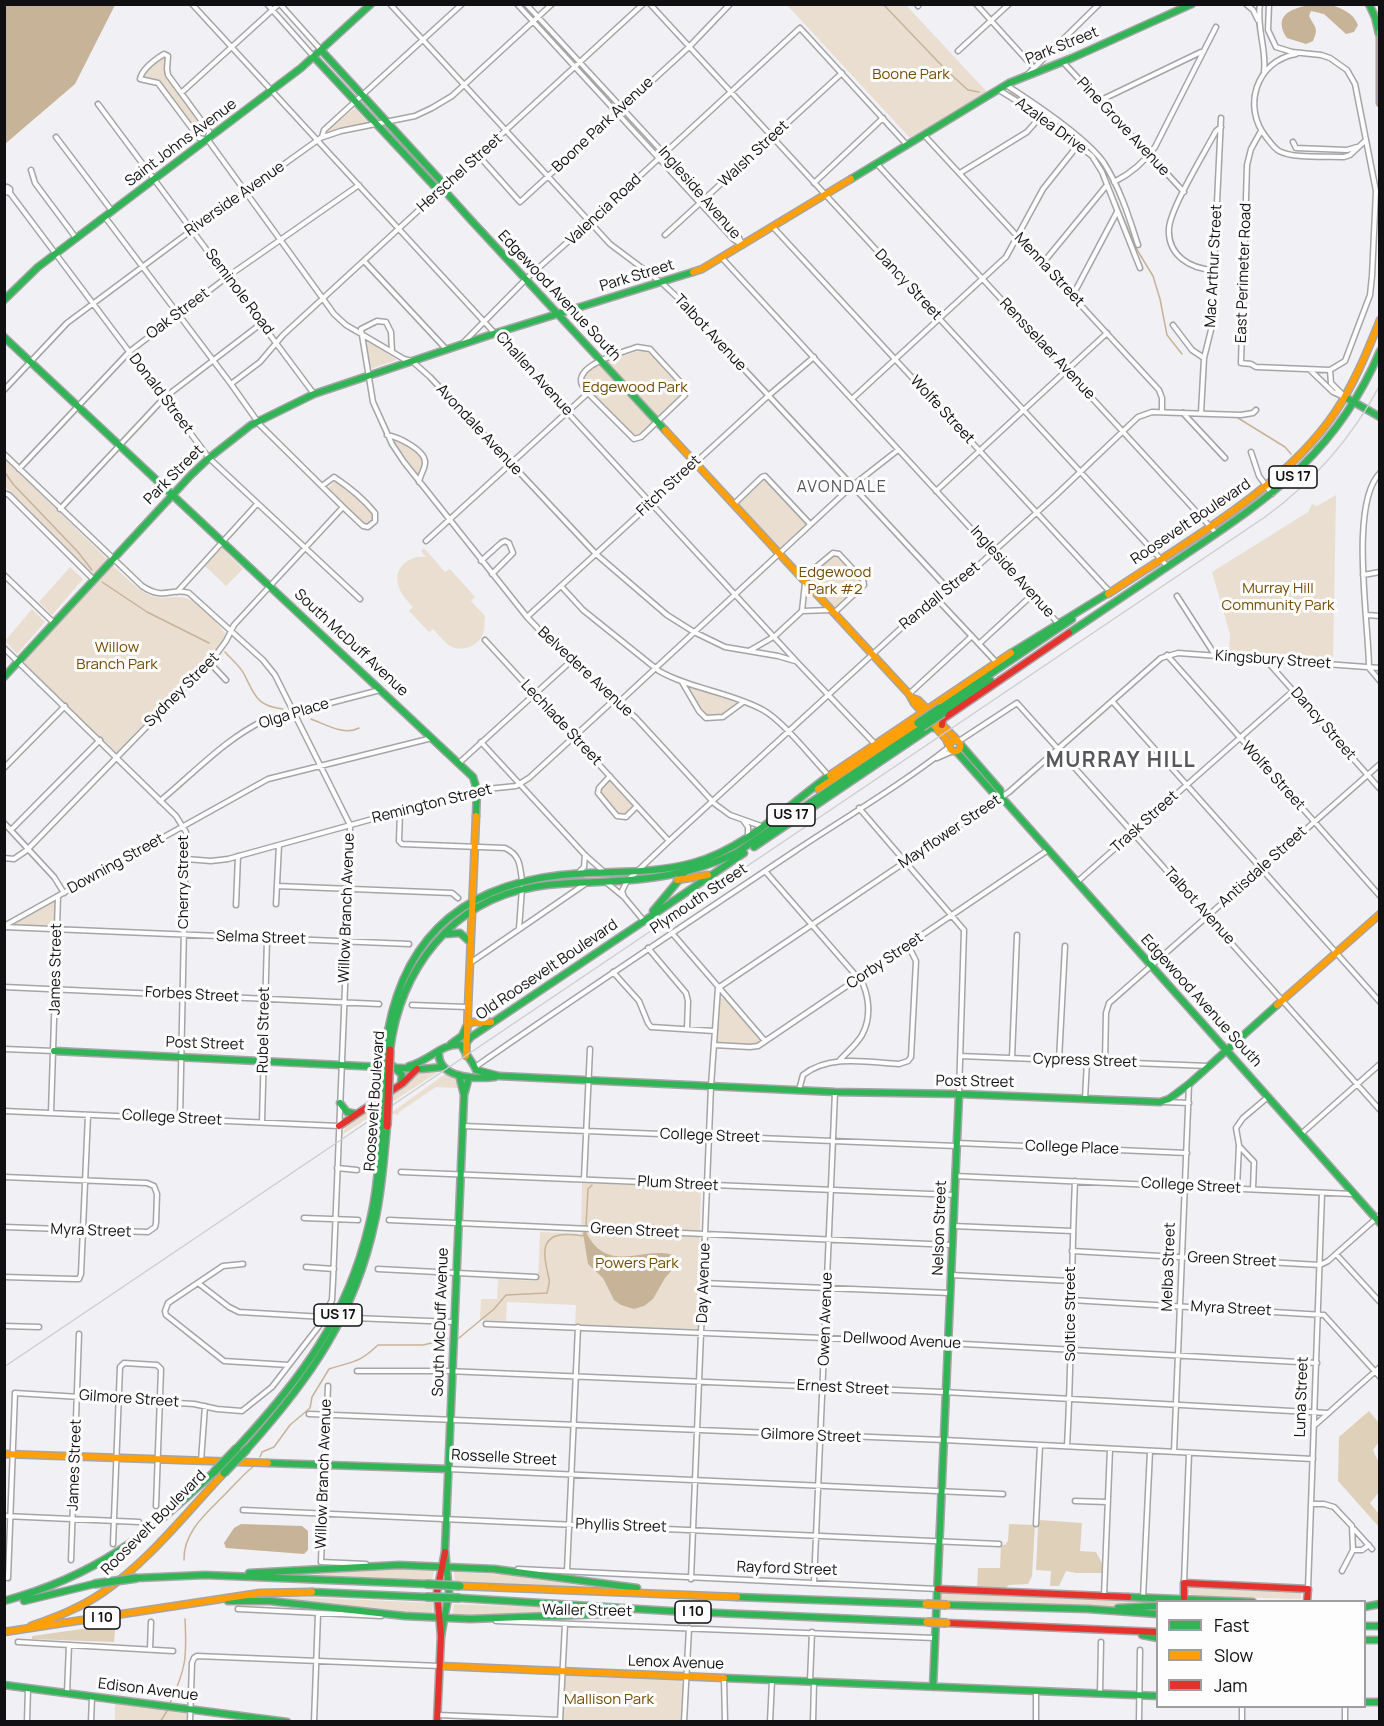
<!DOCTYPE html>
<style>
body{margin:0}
#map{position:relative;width:1384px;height:1726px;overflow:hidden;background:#f1f0f4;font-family:Manrope,sans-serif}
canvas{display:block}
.frame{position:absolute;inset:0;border:6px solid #101012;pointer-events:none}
.legend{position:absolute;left:1156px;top:1600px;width:210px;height:108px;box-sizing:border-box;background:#fdfdfe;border:2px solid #9e9ea0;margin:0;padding:8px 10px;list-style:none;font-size:18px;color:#101012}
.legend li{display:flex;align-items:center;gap:12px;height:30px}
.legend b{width:30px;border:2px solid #9e9ea0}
</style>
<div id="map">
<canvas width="1384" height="1726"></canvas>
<div class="frame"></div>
<ul class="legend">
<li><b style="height:8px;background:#30b455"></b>Fast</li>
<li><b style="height:8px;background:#ff9f0a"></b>Slow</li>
<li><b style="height:8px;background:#e5322d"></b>Jam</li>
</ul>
</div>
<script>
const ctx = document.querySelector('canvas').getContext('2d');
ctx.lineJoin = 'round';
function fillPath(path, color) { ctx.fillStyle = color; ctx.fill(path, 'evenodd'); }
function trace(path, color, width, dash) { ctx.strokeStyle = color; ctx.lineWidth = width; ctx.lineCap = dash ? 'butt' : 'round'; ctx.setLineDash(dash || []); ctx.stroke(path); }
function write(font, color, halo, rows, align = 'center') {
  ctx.font = font + ' Manrope,sans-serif'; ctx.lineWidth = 6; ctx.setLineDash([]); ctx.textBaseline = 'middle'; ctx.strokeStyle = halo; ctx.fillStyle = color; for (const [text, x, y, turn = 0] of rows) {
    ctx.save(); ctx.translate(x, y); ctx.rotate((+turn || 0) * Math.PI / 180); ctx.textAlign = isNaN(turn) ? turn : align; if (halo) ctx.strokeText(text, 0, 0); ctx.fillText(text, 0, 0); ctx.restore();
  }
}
fillPath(new Path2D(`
 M787 5H906L987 92 910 138Z
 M161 58 166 59C167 64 164 69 165 74L207 130 200 136 158 81 146 78 144 76V73Z
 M355 108 368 123 325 132Z
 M370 342 397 360 370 369 367 346V343Z
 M642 350 651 354 683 390 681 395 641 433 634 437 632 436 587 389 584 385 583 377 597 364Z
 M392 440 405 445 420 454 423 463 418 474Z
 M4 458 108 560 94 576 5 487Z
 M765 477 808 524 780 550 737 504Z
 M335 481 340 482 373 514V518L367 524 364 523 330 491 329 487Z
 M1336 495 1333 662 1229 654 1230 634 1212 572 1308 512 1312 504 1317 506Z
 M222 548 243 569 226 586 205 566Z
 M424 548 445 572 450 569 475 597 471 601 485 616C484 620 485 626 484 630 481 645 464 653 450 646 444 642 439 635 433 629L429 632 409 611 413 607C408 601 401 595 399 587 392 568 409 555 426 557L421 551Z
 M835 553 863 583 835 610 806 579Z
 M112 565C124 575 135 588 149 595 158 599 167 597 177 597 197 596 213 619 225 633L223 641 215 651 117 753 19 662Z
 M70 567 83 579 52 615 39 602Z
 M32 609 45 622 17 654 5 641Z
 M688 686H690L738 703 721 716H706L699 708Z
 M608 781H610L633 806 624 815H619L599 793 600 788Z
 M56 899 55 927 12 924Z
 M721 998 725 999 761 1040V1042L754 1045 716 1043 719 999Z
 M436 1070H441L342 1135 346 1126 399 1089 410 1077 417 1072Z
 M448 1072 459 1080V1088L436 1087 399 1112 398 1115 391 1113Z
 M582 1183 701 1188 697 1329 575 1325 576 1305 507 1302 506 1321 480 1320 481 1299H497L498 1279 538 1281 540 1232 581 1234Z
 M390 1569 434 1570 432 1581 289 1576Z
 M454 1572 507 1575 612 1590 455 1582Z
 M1191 1586 1299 1591 1301 1592V1599L1193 1596 1187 1591Z
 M944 1591 1215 1601 1158 1602 1157 1605 1083 1608 939 1603 940 1595Z
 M295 1597 435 1603V1613H433L432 1604V1614L372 1611 258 1599Z
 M454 1604 590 1609 597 1610 498 1616 452 1615Z
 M564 1676 680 1680 683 1685 682 1721 562 1722Z
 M115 1702 188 1711V1721L115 1722Z`), '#eaded0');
fillPath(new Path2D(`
 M1369 1411 1379 1423V1442L1373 1450 1379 1463 1380 1491 1370 1503 1379 1514V1527L1338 1481 1339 1437Z
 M1040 1520 1082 1523 1080 1551 1096 1552 1103 1565V1573H1076L1066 1571 1059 1586H1050L1051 1571 1036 1570 1038 1526Z
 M1009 1524 1035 1525 1032 1576 1028 1584 1009 1585 1004 1589 977 1588 978 1568H1000L1001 1545H1005L1008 1541Z
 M111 1625 115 1631 114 1642 32 1639V1636Z`), '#dfd0ba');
fillPath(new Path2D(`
 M5 4 115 5 75 84 5 144Z
 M1328 4C1341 8 1353 12 1358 25L1354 32 1346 34 1324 14 1311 11 1309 16C1315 28 1319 27 1313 41L1306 44 1287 38C1267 8 1309 4 1328 4Z
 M586 1232C609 1280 653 1239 680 1259L679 1262 665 1278 653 1299 644 1306 634 1309 621 1305 614 1300 603 1278 588 1264 583 1233Z
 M241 1524 302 1526 308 1531V1550L304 1554 226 1548 224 1543 234 1528Z`), '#c7b398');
trace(new Path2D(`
 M883 4 946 70 968 90 979 92
 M1010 93 1043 114 1087 148 1100 162 1136 248 1153 276 1160 299 1167 335 1182 354
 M1238 418 1285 447 1291 454
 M4 471 13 484 78 552 92 570
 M102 582 147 612 209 643
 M225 652C231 659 240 666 244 674 255 695 256 706 283 709
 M311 719C325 724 344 736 359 728
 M586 1226 588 1189 592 1185
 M459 1338 494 1309 506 1295 547 1293C548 1288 550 1283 549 1279 546 1264 537 1239 560 1235 567 1234 576 1235 583 1236L585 1231
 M260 1457 262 1452 274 1447 290 1425 310 1408 312 1397 329 1369C353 1361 358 1364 378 1345H423L448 1339
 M184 1560C183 1529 212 1509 231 1488 239 1480 246 1472 255 1465
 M170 1703C186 1669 187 1657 185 1619
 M160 1722 167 1711`), '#c7b398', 1.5);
const street = new Path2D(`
 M192 4 797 662 875 744
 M267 4 314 57
 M280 4 321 50
 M390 4 610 244 662 283 678 298 950 591
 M517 4 733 239 743 245
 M526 4 706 199 738 236 743 245
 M650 4 1167 566
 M976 4 1034 68
 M1246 4 1253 10 1258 20
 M1260 4C1256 28 1267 49 1264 72
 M918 6 919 4
 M958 51 1009 4
 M164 54 168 56 167 69 168 75 209 131 208 140 199 138 158 83 140 79C142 69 156 59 164 54Z
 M1296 54C1256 61 1242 107 1266 137 1270 142 1274 148 1279 151 1294 159 1327 156 1344 157L1350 155 1366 140
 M1063 62 1184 192
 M1028 74 1099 4
 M1006 85C1034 103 1086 137 1104 163 1120 188 1129 217 1138 245
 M999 90 1041 116 1092 156 1102 172 1140 268
 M181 93 279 4
 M1099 101 1201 52
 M98 104 314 394
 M1261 131 1251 149 1247 165 1241 363 1251 364 1256 367 1330 370 1345 361 1370 295 1372 276 1376 191 1355 84 1347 70 1330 58 1321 55 1292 52 1276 47 1268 30 1269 4
 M924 135 1159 390 1162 398V412
 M56 137 112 211
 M323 137 341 131 415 116 432 108 452 96 552 4
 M208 140 334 314 346 325 404 359 412 361 430 377 596 554 667 615 694 632 725 647 778 656 795 661
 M1293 142 1296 148 1347 150 1357 147
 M479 156 520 202 689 47 730 4
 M877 164 1216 533
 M31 170 35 183 76 238
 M960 173 1027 132 1041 116
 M1114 182C1130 174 1145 161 1155 147L1216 27
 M814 183 883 118
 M10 193V189L7 187 6 192 10 193 209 458 360 599
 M105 217 231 384 260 425 343 507 363 526 368 527 375 521V513C363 498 349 487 334 477L322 486
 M773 227 1110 592
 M665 235 842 73
 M722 258 1057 622
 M364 261 446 349
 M1043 263 1107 185
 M1214 270C1190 269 1167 255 1169 228 1171 207 1205 152 1216 131L1221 127
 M1073 295 1117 212
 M1173 325 1192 350 1204 358
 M464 342 526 279 590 222 800 28 907 145
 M637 347 650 349 684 386 685 395 641 437 634 439 588 393C585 389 581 386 581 381 580 363 624 352 637 347Z
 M392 351 391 332 386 322 377 321 361 329 373 402 392 444 404 462 527 617 570 662 636 718 715 804 730 815 761 826
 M1310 370 1333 392 1344 397
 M1330 370 1331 383 1344 396
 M231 384 260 362 283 335 643 4
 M4 390 67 323 192 230 322 137 324 130 462 4
 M852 399 1006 257 1043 189 1078 145
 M1183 413 1225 458
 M1201 413 1204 358 1211 330 1221 118
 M387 435C398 437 426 450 425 463 425 469 420 475 419 482
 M1251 452 1259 476 1272 494
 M4 454 142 586C164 601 172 587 189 593L263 660 275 675 350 825 349 889 333 1281 332 1300 319 1326 272 1387 242 1411 217 1409 194 1404 15 1393 8 1578 4 1577
 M19 469 129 352 227 277 359 185
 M1380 473C1349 504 1369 624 1369 668L1380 681
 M936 491 1107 333
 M4 493 9 495 94 580
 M734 504 762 477 765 476 810 524
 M60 509 164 398 262 323
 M426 541 588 393
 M481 561 501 543 505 541 509 543 513 553 492 574
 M4 575 54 623
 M1363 575 1380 572
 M802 579 833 553 839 554 863 580 864 585 834 613
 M561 586 583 610 659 671C691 689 730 692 763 710 782 720 812 758 828 775
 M177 592 257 504
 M1177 596 1215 655
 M935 597 996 662
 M802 611 831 610
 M1367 615 1380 616
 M527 617 768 396 814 357
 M485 640 669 841
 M980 643 1032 595
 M4 648 176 816 186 832 180 1119
 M749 651 775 636 802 611 805 583
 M1167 655 1380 896
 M1266 660 1380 789
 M209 662 226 680
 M682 682 699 711 706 718 723 717 742 703
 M909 694 972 636
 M1112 701 1380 1002
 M618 703 852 486 898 450
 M959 741 1017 703 1380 1110
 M481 742 585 855 603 871
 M937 758 953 751
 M459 763 570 662
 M4 768 65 706
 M610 776 599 788 598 793 617 816 626 817 637 806
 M160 801C194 773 226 738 265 720L380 690
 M859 808 964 930 959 1094
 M400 812 399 841 402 844 505 848C520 855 520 865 522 881
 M743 820 748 827V835
 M4 823 54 877 64 893
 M11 830 100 740
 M4 858 14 859 27 850 215 656 226 641 234 625 343 507
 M186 859 211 861 228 859 477 790 516 786 529 778 614 700
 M765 871 859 979
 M579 872 584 867 585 855
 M1077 882 1293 691
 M607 883 624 897 644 921
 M277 886 452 893 458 898
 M624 897 622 891 627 881 669 841 935 597 950 591 1055 496 1138 417 1152 412 1241 415 1253 413 1256 410
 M276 904 279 845
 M236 905 238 856
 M4 926 268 779 432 738
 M4 927 409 944
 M519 929 522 888
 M672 933 765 1041
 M648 948 686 993 688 1001 687 1029
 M470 963 585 884
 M613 972 639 1001 648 1023 651 1027 714 1031
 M4 987 379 1004
 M718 988 1009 792 1161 658 1178 653 1380 668
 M412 1005 467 1007
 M714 1045 750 1047 758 1046 1048 850
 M4 1049 54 1051
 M960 1056 1208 1066
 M1012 1058 1017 935
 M1059 1060 1065 946
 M839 1061C847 1052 857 1044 862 1035 872 1017 869 994 860 978
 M1105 1062 1106 1013 1109 1003 1380 764
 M476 1068 478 1065C583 992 689 922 795 851 846 817 901 785 949 747
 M799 1090 803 1075C830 1054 867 1062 899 1064L908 1061 911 1057 916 961 908 945
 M1085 1099 1087 1061
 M1164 1102 1189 1103
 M4 1111 339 1126
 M51 1113 58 896
 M262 1122 267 939
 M463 1126 956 1146
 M1301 1134 1380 1064
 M957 1143 1187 1153
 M1239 1146 1254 1162 1253 1189
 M337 1168 357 1170
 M401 1172 955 1195
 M955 1176 1353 1194
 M4 1177 147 1183 154 1186 157 1194 156 1223 155 1227 148 1232 4 1227
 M584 1179 590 1049
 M1237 1188 1239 1145 1236 1128 1243 1118 1268 1097
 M304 1218 358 1220
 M389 1220 952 1245
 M953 1226 1072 1231
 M1072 1251 1320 1265 1328 1261 1380 1215
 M1336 1254 1380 1302
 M243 1264 223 1266 168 1303 165 1311 166 1315 224 1361 289 1365
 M306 1267 334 1269
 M378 1269 536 1277
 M951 1275 1071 1281
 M4 1277 74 1279H79L81 1274 88 1115
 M198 1283 229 1307 239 1312 324 1317
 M703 1283 950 1293
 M1071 1300 1324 1315 1380 1377
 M354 1318 454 1322
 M486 1324 945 1343 1317 1363
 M4 1326 39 1327
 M357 1371H447L943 1392 1328 1413
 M328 1386 321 1562 366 1564
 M309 1414 944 1440 1313 1459
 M1315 1425 1380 1367
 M1067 1446C1072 1358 1071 1269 1075 1181
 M1174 1452 1189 1084
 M201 1461 205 1406
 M448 1469 1003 1494
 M1075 1501 1108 1502
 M1311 1504H1324L1334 1507 1352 1526 1353 1550 1342 1571
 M243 1510 999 1544
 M4 1516 139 1522
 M1036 1524 1040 1445
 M1354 1529 1372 1549
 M113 1544 120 1367 124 1363 157 1365 161 1369 156 1506
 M1353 1550H1362L1369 1545
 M71 1560 79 1334
 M518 1569 938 1589
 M567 1571 578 1327
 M691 1579 711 1086 718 988
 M814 1583 835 1092
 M1184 1583 1189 1453
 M1308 1589 1322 1193
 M1104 1596 1110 1449
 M1143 1598 1150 1451
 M238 1609 381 1616
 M496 1621 935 1638
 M18 1642 173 1651
 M150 1649 151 1622
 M724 1678 725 1722
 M810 1681 812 1632
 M67 1693 69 1645
 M1100 1694 1101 1642
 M438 1715 560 1720
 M560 1721 565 1624
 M27 1722 28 1688
 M91 1722 92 1697
 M190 1722 192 1663 194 1658 197 1656 440 1666
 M314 1722 318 1614
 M684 1722 689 1628
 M770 1722 772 1680
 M813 1722 814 1682
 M1036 1722V1691
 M1139 1722 1140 1650
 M1242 1722V1706
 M1345 1722V1706`);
const fast = new Path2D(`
 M1369 4 1375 17 1379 34
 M321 50 442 182 443 189 470 219 665 430
 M314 57 436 188 443 189
 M851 179 1009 83 1072 58 1192 4
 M4 300 38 267 301 68 371 4
 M4 337 473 777 477 790 476 816
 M1345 397 1380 417
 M1069 633C1109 606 1149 579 1189 552 1275 494 1338 450 1380 351
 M1011 653 1110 592
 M4 677 191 475 209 458 251 425 314 394 496 333 693 272
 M940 708 1072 619
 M943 713 991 681
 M961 745 1000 790 1001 797
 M956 751 995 795 1005 801 1380 1223
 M754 847 930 728H937
 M653 911 684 874
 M644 921 744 853
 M446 934 460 933 470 942
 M467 1042 471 1037 644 921
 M451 1044 462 1036 466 1027
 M385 1050C398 945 455 887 561 875 605 870 650 875 693 863 745 849 787 806 830 775
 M390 1050C400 970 451 901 534 887 555 883 577 883 598 882 647 880 691 875 736 853L922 727
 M54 1051 422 1069 442 1067
 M439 1052C437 1079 476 1079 495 1077
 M393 1066 402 1075 401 1083
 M409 1066C429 1061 443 1042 461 1045 465 1053 474 1064 476 1070
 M476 1070 499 1076 835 1092 959 1094 1160 1102 1169 1099 1189 1084 1277 1005
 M464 1095 469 1077
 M340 1103 347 1112 356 1114
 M237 1448C301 1379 347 1318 369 1225 377 1194 379 1161 381 1129
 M247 1449C310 1379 355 1315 375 1221 382 1190 384 1158 387 1126
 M268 1463 448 1469
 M399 1565 494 1569
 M494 1569 637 1588
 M249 1573 399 1565
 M137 1578 205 1575 426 1584
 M312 1592 426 1597
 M737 1597 926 1604
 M1128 1597 1253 1602
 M460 1598 670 1611 927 1622
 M4 1601C95 1576 147 1536 214 1472
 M24 1601 94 1584
 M228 1601H270L405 1616
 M947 1605 1088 1609 1158 1614
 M1364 1607 1380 1604
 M1118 1608 1158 1606
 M405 1616 470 1619
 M470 1619 630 1613
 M1364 1626H1380
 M1142 1635 1158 1638
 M441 1636 449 1593 445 1550 464 1095 459 1075
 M1364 1640H1380
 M724 1678 1158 1696
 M4 1685 287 1722
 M933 1687 959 1094
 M1364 1702H1380`);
const slow = new Path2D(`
 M1380 32V103
 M693 272 702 269 851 179
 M665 430 909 694 914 703 946 739 949 746
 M1108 594C1184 543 1285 488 1336 411 1355 382 1367 352 1380 320
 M912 698 918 700 957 740
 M949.5 746a5.5 5.5 0 1 1 11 0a5.5 5.5 0 1 1-11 0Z
 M830 775 1011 653
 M818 789 918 723
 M677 880 708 875
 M1277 1005 1380 914
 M467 1026 472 1022H491
 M466 1056 476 816
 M4 1454 268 1463
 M460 1586 737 1597
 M31 1626C56 1617 80 1608 102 1593 149 1561 185 1514 224 1473
 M4 1632 260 1593 312 1592
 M440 1666 724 1678`);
const jam = new Path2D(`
 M942 725 943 719 1069 633
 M339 1126 403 1083 417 1069
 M938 1589 1128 1597
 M1184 1598V1583L1308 1589 1307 1602
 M947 1623 1158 1632
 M437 1722 441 1636 437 1592 445 1552`);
trace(street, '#a5a5a7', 7);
trace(fast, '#a5a5a7', 9);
trace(slow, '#a5a5a7', 9);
trace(jam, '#a5a5a7', 9);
trace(street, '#fdfdfd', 4);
trace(fast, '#30b455', 6);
trace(slow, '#ff9f0a', 6);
trace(jam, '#e5322d', 6);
trace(new Path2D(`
 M4 1367 1265 517C1313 482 1352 438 1380 385`), '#cececf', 1.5);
const fastBridge = new Path2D(`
 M918 723 940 708
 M922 727 943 713
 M381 1129 385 1050
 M214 1472 237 1448
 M224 1473 247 1449
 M94 1584 137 1578
 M426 1584 460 1586
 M426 1597 460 1598`);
const slowBridge = new Path2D(`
 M926 1604 947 1605
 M927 1622 947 1623`);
const jamBridge = new Path2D(`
 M387 1126 390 1050`);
trace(fastBridge, '#a5a5a7', 10, []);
trace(slowBridge, '#a5a5a7', 10, []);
trace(jamBridge, '#a5a5a7', 10, []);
trace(fastBridge, '#30b455', 7);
trace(slowBridge, '#ff9f0a', 7);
trace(jamBridge, '#e5322d', 7);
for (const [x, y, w] of [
 [1293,477,48],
 [791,815,48],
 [338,1315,48],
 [693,1612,36],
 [102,1618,36]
]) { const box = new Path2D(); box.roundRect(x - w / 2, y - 11, w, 22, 4.5); ctx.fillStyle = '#fdfdfe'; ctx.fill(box); trace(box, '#101012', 1.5); }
write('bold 14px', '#101012', null, [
 ["US 17",1293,477],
 ["US 17",791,815],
 ["US 17",338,1315],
 ["I 10",693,1612],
 ["I 10",102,1618]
]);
write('15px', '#101012', '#fdfdfe', [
 ["Park Street",1062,46,-22],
 ["Boone Park Avenue",603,125,-43],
 ["Azalea Drive",1051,126,36],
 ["Pine Grove Avenue",1123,127,47],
 ["Saint Johns Avenue",181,143,-37],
 ["Walsh Street",754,154,-43],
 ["Herschel Street",460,173,-42],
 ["Ingleside Avenue",699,193,49],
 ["Riverside Avenue",235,199,-35],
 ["Valencia Road",604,210,-43],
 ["Mac Arthur Street",1214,266,-87],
 ["Menna Street",1049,270,47],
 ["East Perimeter Road",1244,273,-88],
 ["Park Street",637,276,-17],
 ["Dancy Street",908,285,47],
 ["Seminole Road",239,292,53],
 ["Edgewood Avenue South",559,296,47],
 ["Oak Street",178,314,-37],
 ["Talbot Avenue",710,333,47],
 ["Rensselaer Avenue",1047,349,47],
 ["Challen Avenue",534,374,48],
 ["Donald Street",161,394,53],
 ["Wolfe Street",942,410,47],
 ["Avondale Avenue",479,430,47],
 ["Park Street",174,475,-45],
 ["Fitch Street",669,486,-43],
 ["Roosevelt Boulevard",1191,522,-34],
 ["Ingleside Avenue",1012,572,48],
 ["Randall Street",940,596,-39],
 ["South McDuff Avenue",351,643,43],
 ["Kingsbury Street",1273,660,4],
 ["Belvedere Avenue",585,672,43],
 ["Sydney Street",182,690,-45],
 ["Olga Place",294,714,-17],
 ["Lechlade Street",561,723,47],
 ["Dancy Street",1323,724,49],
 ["Wolfe Street",1273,776,48],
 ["Remington Street",432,804,-14],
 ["Trask Street",1145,822,-42],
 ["Mayflower Street",950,832,-34],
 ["Downing Street",116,864,-29],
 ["Antisdale Street",1263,867,-42],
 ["Cherry Street",184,882,-90],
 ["Plymouth Street",699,899,-34],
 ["Talbot Avenue",1199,906,48],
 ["Willow Branch Avenue",347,908,-88],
 ["Selma Street",261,938,2],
 ["Corby Street",885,961,-34],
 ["James Street",56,969,-89],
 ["Old Roosevelt Boulevard",547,970,-34],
 ["Forbes Street",192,995,3],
 ["Edgewood Avenue South",1201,1001,48],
 ["Rubel Street",264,1030,-89],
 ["Post Street",205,1044,2],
 ["Cypress Street",1085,1061,2],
 ["Post Street",975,1082,1],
 ["Roosevelt Boulevard",375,1101,-86],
 ["College Street",172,1118,3],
 ["College Street",710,1136,2],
 ["College Place",1072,1148,2],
 ["Plum Street",678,1184,3],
 ["College Street",1191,1186,3],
 ["Nelson Street",940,1228,-88],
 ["Myra Street",91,1231,2],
 ["Green Street",635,1231,3],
 ["Green Street",1232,1260,3],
 ["Melba Street",1169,1267,-88],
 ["Day Avenue",704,1283,-88],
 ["Myra Street",1231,1309,3],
 ["Soltice Street",1071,1314,-90],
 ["Owen Avenue",826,1319,-88],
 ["South McDuff Avenue",441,1322,-88],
 ["Dellwood Avenue",902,1341,3],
 ["Ernest Street",843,1388,3],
 ["Luna Street",1302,1397,-88],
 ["Gilmore Street",129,1399,4],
 ["Gilmore Street",811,1436,2],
 ["Rosselle Street",504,1458,3],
 ["James Street",75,1465,-88],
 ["Willow Branch Avenue",324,1474,-88],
 ["Roosevelt Boulevard",154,1523,-45],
 ["Phyllis Street",621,1526,2],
 ["Rayford Street",787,1569,2],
 ["Waller Street",587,1611,1],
 ["Lenox Avenue",676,1663,2],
 ["Edison Avenue",148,1690,7]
]);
write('15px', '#734e00', '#fdfdfe', [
 ["Boone Park",911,75],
 ["Edgewood Park",635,388],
 ["Edgewood",835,573],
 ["Park #2",835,590],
 ["Murray Hill",1278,589],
 ["Community Park",1278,606],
 ["Willow",117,648],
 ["Branch Park",117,665],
 ["Powers Park",637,1264],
 ["Mallison Park",609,1700]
]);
ctx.letterSpacing = '1.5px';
write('16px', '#57575c', '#fdfdfe', [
 ["AVONDALE",842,488]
]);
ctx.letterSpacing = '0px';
ctx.letterSpacing = '1.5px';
write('bold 21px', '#57575c', '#fdfdfe', [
 ["MURRAY HILL",1121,761]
]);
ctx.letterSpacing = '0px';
</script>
